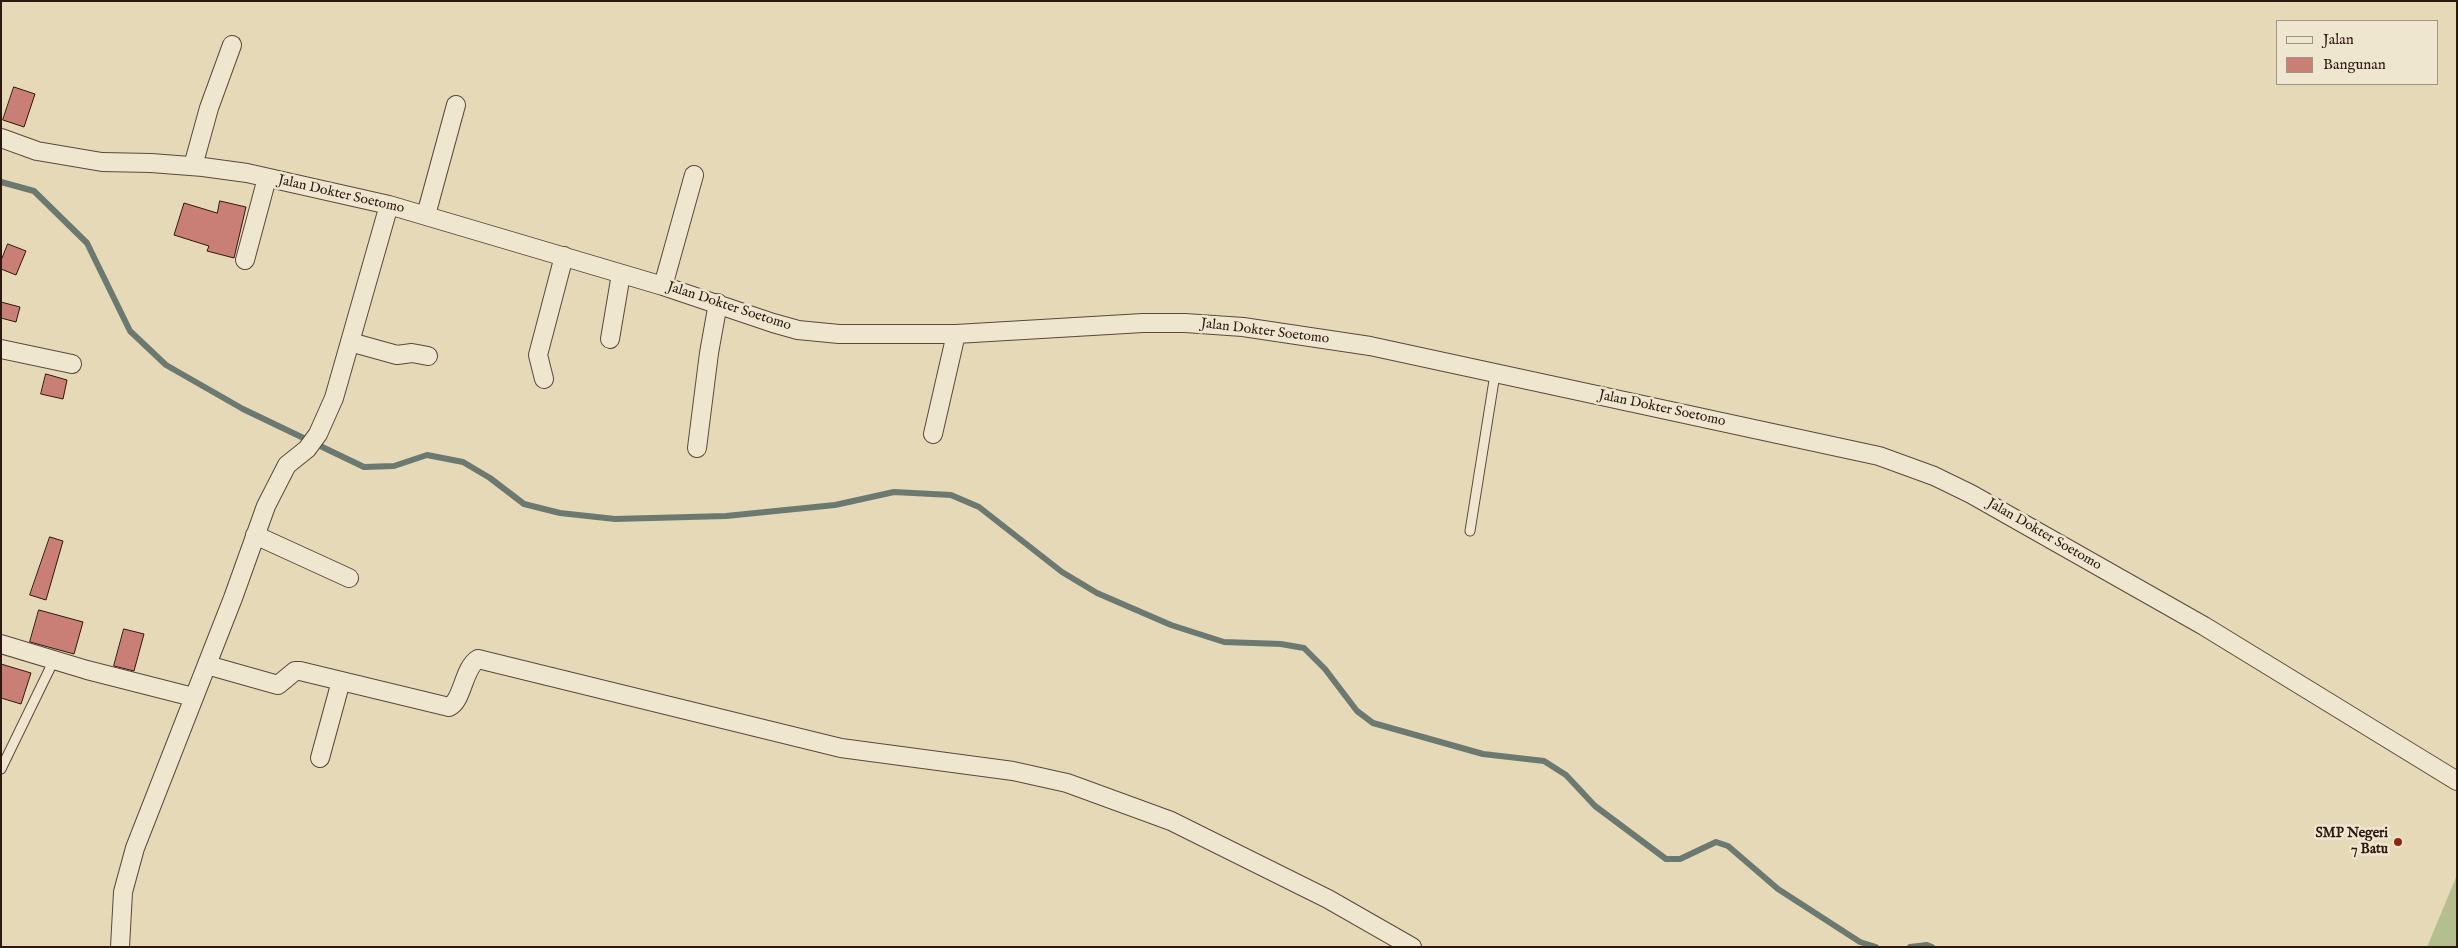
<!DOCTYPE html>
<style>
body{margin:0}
#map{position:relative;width:2458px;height:948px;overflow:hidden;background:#e6d9b7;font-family:"IM FELL English",serif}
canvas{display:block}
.frame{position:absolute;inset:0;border:2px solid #2d1810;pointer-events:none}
.legend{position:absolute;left:2276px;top:20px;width:162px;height:65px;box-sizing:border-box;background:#efe6d0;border:1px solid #a19483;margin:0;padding:6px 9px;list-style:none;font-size:15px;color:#2d1810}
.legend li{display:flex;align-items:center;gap:10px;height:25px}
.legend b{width:25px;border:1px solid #a19483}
</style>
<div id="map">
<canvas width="2458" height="948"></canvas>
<div class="frame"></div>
<ul class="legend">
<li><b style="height:6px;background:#efe6d0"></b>Jalan</li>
<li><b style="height:14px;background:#ca7f76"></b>Bangunan</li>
</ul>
</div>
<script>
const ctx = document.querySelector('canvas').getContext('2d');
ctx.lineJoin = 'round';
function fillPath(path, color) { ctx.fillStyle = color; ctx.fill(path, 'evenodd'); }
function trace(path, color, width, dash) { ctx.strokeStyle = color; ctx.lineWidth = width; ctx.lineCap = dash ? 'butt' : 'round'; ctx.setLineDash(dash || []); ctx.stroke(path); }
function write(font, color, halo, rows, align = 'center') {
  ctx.font = font + ' "IM FELL English",serif'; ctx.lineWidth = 5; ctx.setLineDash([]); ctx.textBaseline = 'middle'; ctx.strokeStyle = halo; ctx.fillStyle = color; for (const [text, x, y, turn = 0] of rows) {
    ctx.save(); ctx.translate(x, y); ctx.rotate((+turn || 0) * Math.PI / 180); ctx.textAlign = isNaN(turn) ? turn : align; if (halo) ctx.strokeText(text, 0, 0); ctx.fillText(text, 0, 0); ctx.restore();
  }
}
fillPath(new Path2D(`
 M2457 875V947H2427Z`), '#b3bf8f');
trace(new Path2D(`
 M1 182 34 191 87 243 130 331 166 365 243 409 364 467 394 466 427 455 463 462 490 478 524 504 560 513 615 519 726 516 835 505 894 492 951 495 979 507 1062 572 1097 593 1171 625 1224 642 1281 644 1304 648 1325 669 1357 711 1373 723 1483 754 1544 761 1566 775 1595 806 1666 859H1680L1716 842 1728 846 1778 889 1860 942 1876 947
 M1910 947 1927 945 1932 947`), '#6c7971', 6);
const building = new Path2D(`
 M14 87 35 94 24 127 3 120Z
 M220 201 246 207 234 258 207 251 209 246 174 235 184 203 217 213Z
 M8 244 26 251 16 275 1 269V261Z
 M1 302 20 307 16 322 1 318Z
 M46 374 67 380 63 399 41 394Z
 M50 537 63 541 46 600 30 595Z
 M39 610 83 622 74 654 30 642Z
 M124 629 144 634 134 671 114 666Z
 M1 664 31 673 21 704 1 698Z`);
fillPath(building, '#ca7f76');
trace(building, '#2d1810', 1);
const lane = new Path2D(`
 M1470 531 1495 374
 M1 769 54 660`);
const street = new Path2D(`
 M1 138 37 151 102 162 151 163 203 167 247 173 389 205 663 286 773 323 798 330 839 334H956L1143 323H1185L1243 327 1370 346 1879 456 1934 476 1971 494 2204 626 2457 781
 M193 166 209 108 232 45
 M426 215 456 105
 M245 260 267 178
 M663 286 694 175
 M610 339 621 274
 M350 342 397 355 412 353 428 356
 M1 349 72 364
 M544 379 538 355 564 256
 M933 434 956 334
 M697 448 709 353 718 303
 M255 535 349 578
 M1 644 87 670 193 697
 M207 665 278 685 295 671H300L449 707C463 701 463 668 478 659L841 748 1013 771 1067 783 1171 821 1328 899 1412 947
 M320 758 341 681
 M120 947 123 892 135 848 233 598 266 506 287 465 307 449 318 434 334 398 389 205`);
trace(lane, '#5b483a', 11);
trace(street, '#5b483a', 20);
trace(lane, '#efe6d0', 9);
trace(street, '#efe6d0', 18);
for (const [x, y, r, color] of [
 [2398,842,5,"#8f2418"]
]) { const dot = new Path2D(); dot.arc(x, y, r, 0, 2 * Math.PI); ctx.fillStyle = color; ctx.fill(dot); trace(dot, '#efe6d0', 2); }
write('14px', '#2d1810', '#efe6d0', [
 ["Jalan Dokter Soetomo",341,195,13],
 ["Jalan Dokter Soetomo",729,307,18],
 ["Jalan Dokter Soetomo",1265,332,7],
 ["Jalan Dokter Soetomo",1662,409,12],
 ["Jalan Dokter Soetomo",2044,535,30]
]);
write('bold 14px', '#2d1810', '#efe6d0', [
 ["SMP Negeri",2388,834],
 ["7 Batu",2388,850]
], 'right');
</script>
